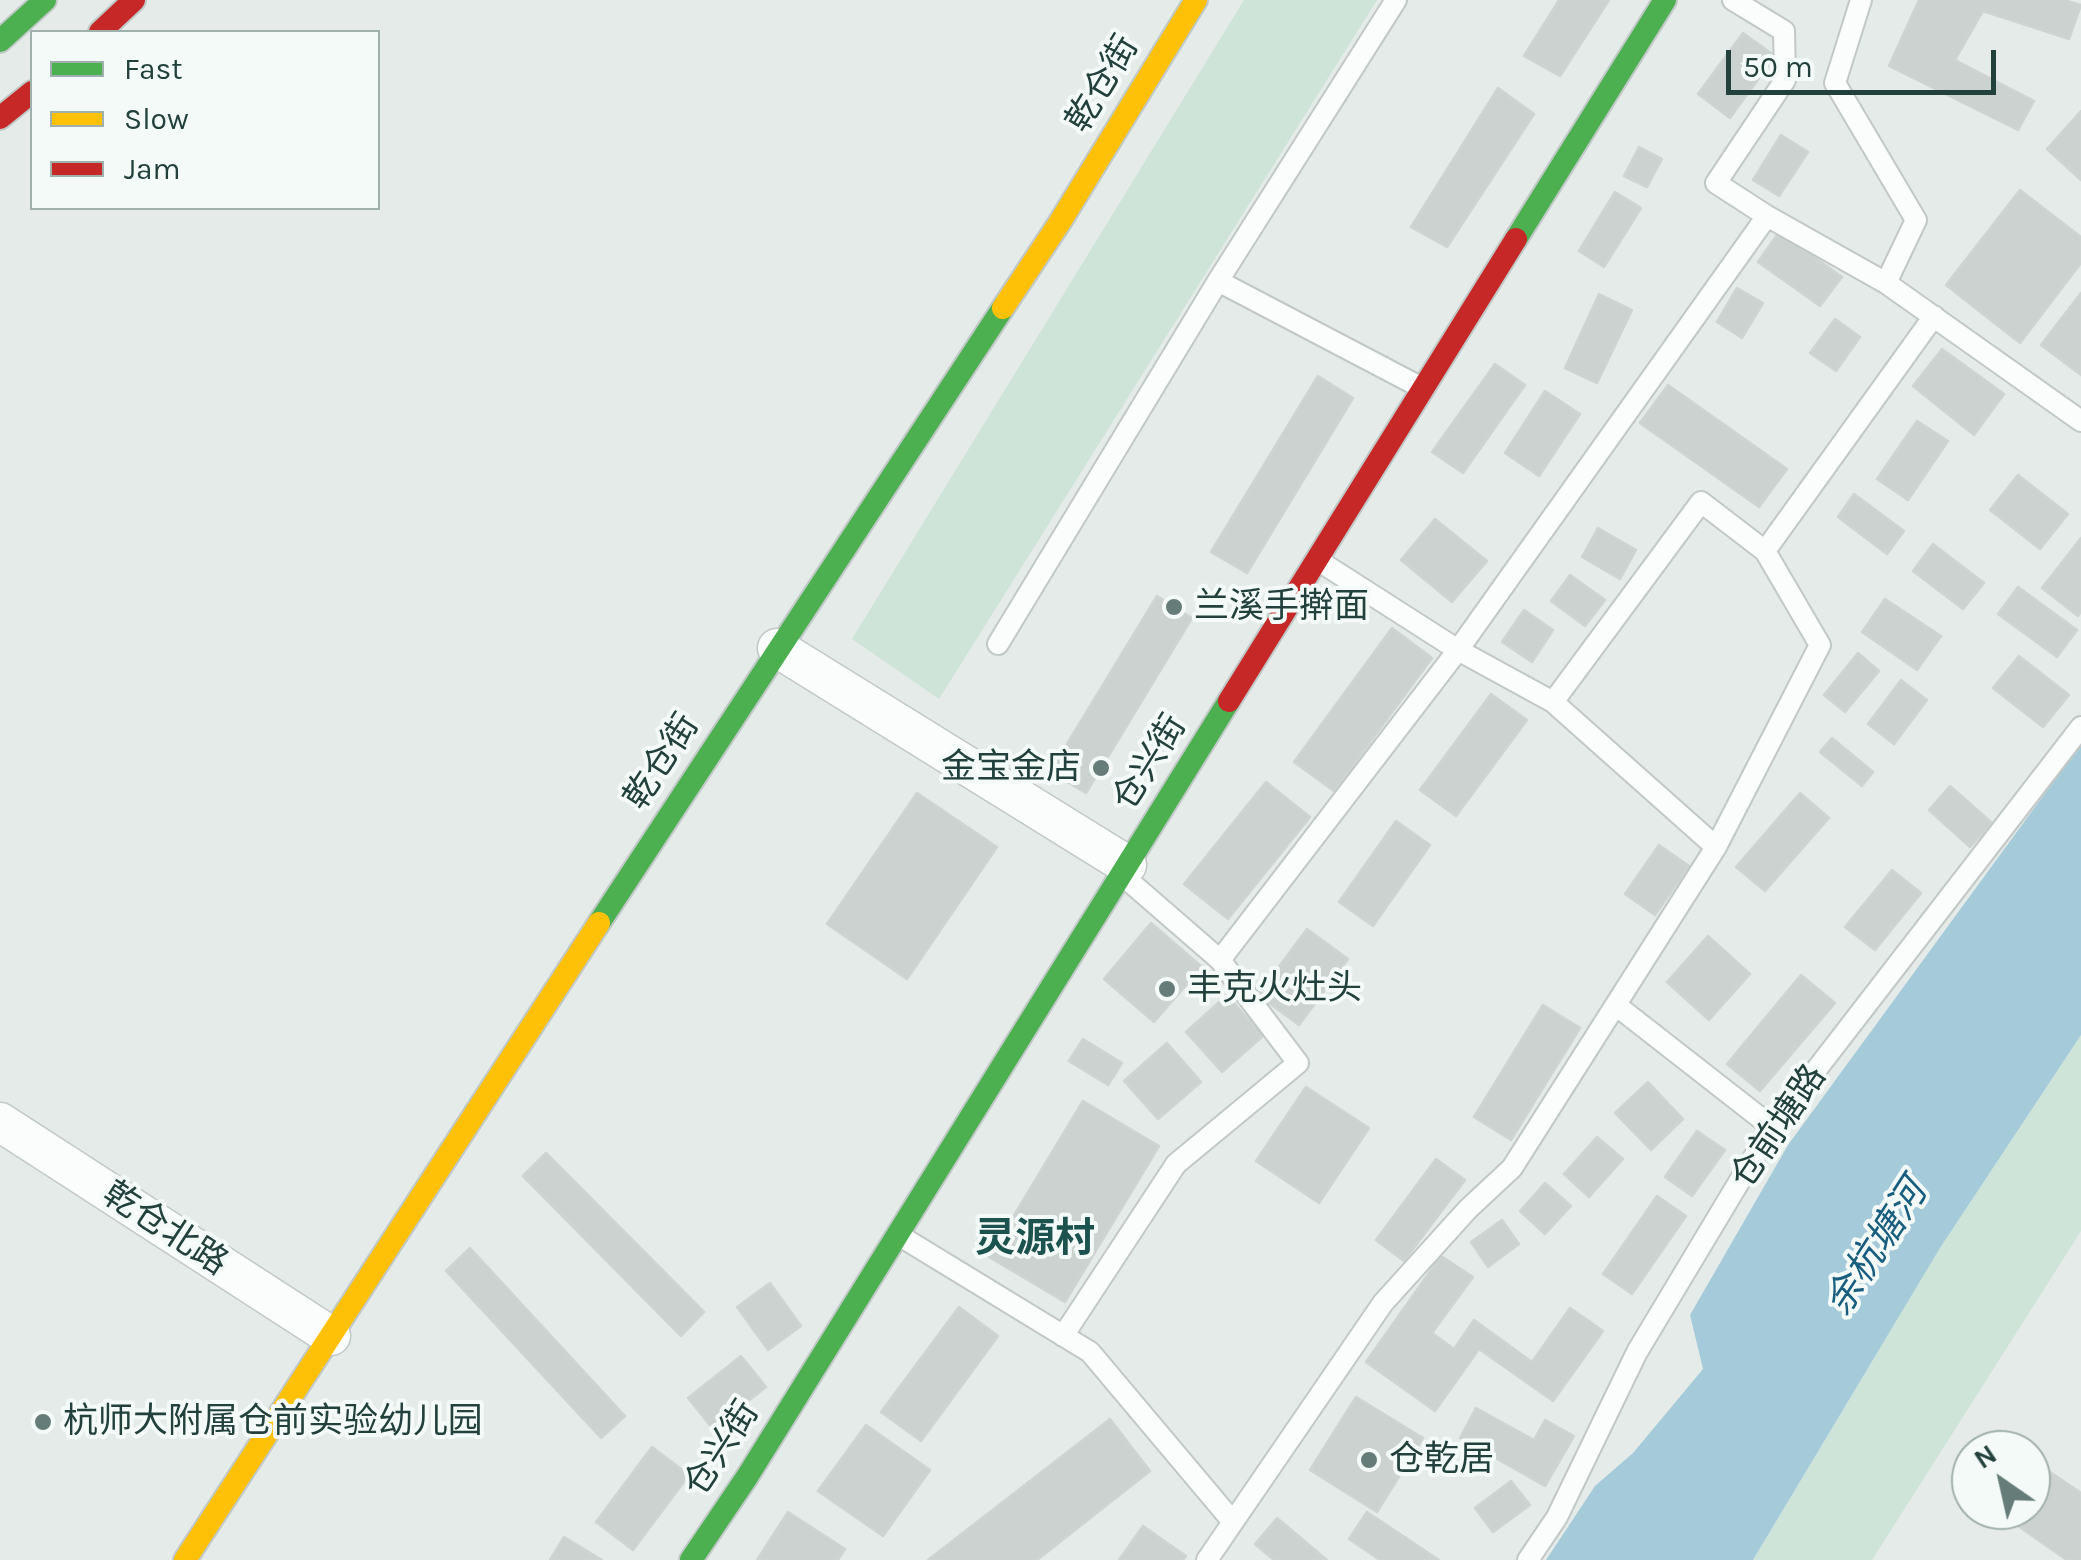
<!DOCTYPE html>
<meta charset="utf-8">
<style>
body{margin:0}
#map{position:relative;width:2081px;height:1560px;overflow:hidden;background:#e5ebe9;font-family:Karla,sans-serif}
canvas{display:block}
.legend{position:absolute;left:30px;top:30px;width:350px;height:180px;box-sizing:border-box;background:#f4faf8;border:2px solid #a0b0ad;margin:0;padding:12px 18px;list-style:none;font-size:30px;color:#22403c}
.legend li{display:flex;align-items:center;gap:20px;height:50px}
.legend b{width:50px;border:2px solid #a0b0ad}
.north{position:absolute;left:1951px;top:1430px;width:100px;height:100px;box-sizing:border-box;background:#f4faf8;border:2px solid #a0b0ad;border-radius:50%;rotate:326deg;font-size:28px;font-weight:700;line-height:40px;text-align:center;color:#22403c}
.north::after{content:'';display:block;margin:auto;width:35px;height:45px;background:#667c79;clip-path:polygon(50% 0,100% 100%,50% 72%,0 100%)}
.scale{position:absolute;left:1726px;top:50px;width:270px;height:45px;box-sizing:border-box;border:5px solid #22403c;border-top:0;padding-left:12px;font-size:30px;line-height:35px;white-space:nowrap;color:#22403c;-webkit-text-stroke:8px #f4faf8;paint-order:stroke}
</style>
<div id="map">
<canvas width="2081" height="1560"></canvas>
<ul class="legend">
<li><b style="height:12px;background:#4caf50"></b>Fast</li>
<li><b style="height:12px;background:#ffc107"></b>Slow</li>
<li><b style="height:12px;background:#c62828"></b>Jam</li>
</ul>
<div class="north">N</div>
<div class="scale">50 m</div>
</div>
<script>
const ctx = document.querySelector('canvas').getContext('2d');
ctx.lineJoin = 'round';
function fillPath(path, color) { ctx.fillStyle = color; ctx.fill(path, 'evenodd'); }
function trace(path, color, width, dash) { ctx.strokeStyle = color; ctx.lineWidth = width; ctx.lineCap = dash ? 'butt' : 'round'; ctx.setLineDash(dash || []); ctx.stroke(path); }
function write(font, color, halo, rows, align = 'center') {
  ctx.font = font + ' Karla,"Noto Sans SC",sans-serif'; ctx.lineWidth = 8; ctx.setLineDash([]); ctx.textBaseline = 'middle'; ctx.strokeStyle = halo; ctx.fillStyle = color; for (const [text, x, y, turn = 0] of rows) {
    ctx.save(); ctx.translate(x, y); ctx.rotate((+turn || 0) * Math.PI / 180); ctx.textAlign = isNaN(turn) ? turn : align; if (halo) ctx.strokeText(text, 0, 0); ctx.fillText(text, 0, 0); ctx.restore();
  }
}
fillPath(new Path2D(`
 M1244 0H1377L939 699 852 639Z
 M2081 1035V1231L1872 1560H1753L1940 1248Z`), '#cee4d8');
fillPath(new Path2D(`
 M2081 744V1035L1940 1248 1753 1560H1546L1595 1486 1633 1453 1703 1369 1690 1315 1788 1145Z`), '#a5cbda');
const building = new Path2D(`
 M1559 0H1609L1560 76 1524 56Z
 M1919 0H2064L2081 5 2069 39 1983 11 1955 60 2034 101 2018 130 1889 66Z
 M1743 33 1775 56 1730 118 1698 94Z
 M1498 88 1534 114 1447 247 1411 227Z
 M2081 111V180L2047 149Z
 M1781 135 1808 152 1779 196 1753 180Z
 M1639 147 1662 159 1647 187 1624 176Z
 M2020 190 2081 237V263L2020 343 1946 285Z
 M1615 192 1641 208 1604 267 1579 251Z
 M1779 232 1842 277 1820 306 1758 262Z
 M1737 288 1763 303 1742 338 1717 322Z
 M2081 293V375L2041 345Z
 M1599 294 1632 310 1597 383 1565 368Z
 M1835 319 1860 337 1836 371 1810 353Z
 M1942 349 2004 394 1974 435 1913 386Z
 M1495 364 1525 385 1463 473 1432 452Z
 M1318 376 1353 398 1247 573 1211 552Z
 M1668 385 1787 469 1759 507 1640 423Z
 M1545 391 1580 414 1539 476 1505 453Z
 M1917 421 1948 441 1908 500 1877 479Z
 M2018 475 2068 514 2040 549 1990 510Z
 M1854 494 1904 531 1887 554 1838 517Z
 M1435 519 1487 561 1452 602 1401 560Z
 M1598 528 1636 550 1620 579 1582 557Z
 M2081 538V612L2078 616 2042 588Z
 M1933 544 1984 583 1963 609 1913 571Z
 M1570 575 1605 600 1585 626 1551 601Z
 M2018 587 2077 630 2057 657 1998 614Z
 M1157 596 1192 618 1086 793 1050 772Z
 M1885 599 1941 636 1917 670 1862 632Z
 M1524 610 1553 630 1532 662 1502 642Z
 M1392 628 1432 658 1334 791 1294 762Z
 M1858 653 1879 671 1845 712 1824 695Z
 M2019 656 2069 695 2043 727 1993 688Z
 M1901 680 1927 700 1894 744 1868 724Z
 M1491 694 1527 720 1456 816 1420 790Z
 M1832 738 1873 772 1862 786 1820 752Z
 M1266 782 1310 817 1228 919 1184 884Z
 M1950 786 1992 823 1970 847 1929 810Z
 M917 793 997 847 907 979 827 924Z
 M1800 793 1829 818 1765 891 1736 867Z
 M1396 821 1430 845 1373 926 1339 902Z
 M1659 845 1689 866 1655 915 1625 894Z
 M1892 870 1921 893 1875 950 1845 927Z
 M1151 923 1202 967 1154 1022 1104 979Z
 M1307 929 1348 959 1299 1025 1258 995Z
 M1708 936 1750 974 1709 1020 1667 982Z
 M1801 975 1835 1003 1760 1091 1727 1064Z
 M1227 995 1263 1036 1222 1072 1186 1032Z
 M1543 1005 1580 1028 1511 1140 1474 1117Z
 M1083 1039 1122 1063 1108 1085 1069 1061Z
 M1167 1043 1201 1082 1158 1119 1124 1081Z
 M1648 1082 1683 1119 1651 1150 1615 1113Z
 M1306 1087 1369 1128 1319 1203 1256 1161Z
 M1083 1101 1159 1146 1065 1302 989 1257Z
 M1697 1131 1725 1150 1692 1196 1665 1177Z
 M1597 1137 1623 1159 1589 1197 1564 1174Z
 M546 1153 704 1312 681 1336 523 1176Z
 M1436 1159 1465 1180 1404 1261 1376 1240Z
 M1545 1183 1571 1206 1545 1234 1520 1211Z
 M1657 1196 1686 1216 1632 1294 1603 1274Z
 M1502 1220 1519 1244 1488 1267 1471 1242Z
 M470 1248 625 1416 601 1438 446 1271Z
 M1441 1256 1473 1277 1432 1333 1454 1349 1474 1320 1532 1362 1570 1308 1603 1331 1553 1401 1479 1349 1435 1411 1366 1362Z
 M770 1283 801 1326 768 1350 737 1307Z
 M959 1307 998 1336 921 1441 881 1412Z
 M741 1356 766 1387 713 1429 688 1398Z
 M1356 1397 1423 1438 1377 1512 1310 1470Z
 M1476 1408 1534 1440 1545 1420 1574 1436 1545 1486 1460 1438Z
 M1110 1419 1150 1471 1037 1560H928Z
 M866 1425 930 1470 883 1536 818 1491Z
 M652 1447 689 1475 633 1550 596 1522Z
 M2034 1461 2081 1493V1560H2067L1998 1512 2031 1510Z
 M1511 1481 1530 1505 1493 1532 1475 1508Z
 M788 1512 845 1549 838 1560H757Z
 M1367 1512 1439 1560H1380L1349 1539Z
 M1277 1518 1327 1560H1274L1255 1544Z
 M1143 1526 1186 1556 1183 1560H1119Z
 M564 1537 602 1560H550Z`);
fillPath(building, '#ccd2d0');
trace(building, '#ced4d2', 2.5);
const lane = new Path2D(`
 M1861 0 1835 83 1916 220 1886 283 2081 421
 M1767 216 1886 283
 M1218 281 1424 389
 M1319 561 1458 650 1553 702 1701 502 1765 551 1934 316
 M998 644 1218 281 1396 0
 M1553 702 1716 847
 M1220 960 1458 650 1767 216 1716 183 1785 80 1784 31 1733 0
 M1617 1006 1772 1127
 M900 1236 1090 1352 1233 1522
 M1063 1336 1176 1164 1298 1063 1220 960 1122 875
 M1207 1560 1383 1303 1468 1209 1512 1168 1716 847 1820 645 1765 551
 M1528 1560 1557 1517 1637 1352 1772 1127 2081 727`);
const street = new Path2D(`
 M777 648 1127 865
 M0 1122 331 1336`);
const fast = new Path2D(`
 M0 41 45 0
 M1516 239 1665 0
 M599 923 1003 308
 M691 1560 747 1477 1229 701`);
const slow = new Path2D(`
 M1003 308 1060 222 1196 0
 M185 1560 599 923`);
const jam = new Path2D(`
 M100 32 134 0
 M0 118 32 92
 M1229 701 1516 239`);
trace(lane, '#c2c8c6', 24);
trace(street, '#c2c8c6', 41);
trace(fast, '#c1c9c7', 26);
trace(slow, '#c1c9c7', 26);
trace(jam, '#c1c9c7', 26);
trace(lane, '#fbfcfc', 20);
trace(street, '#fbfcfc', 38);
trace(fast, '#4caf50', 22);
trace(slow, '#ffc107', 22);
trace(jam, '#c62828', 22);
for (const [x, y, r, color] of [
 [1174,607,10,"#667c79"],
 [1101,768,10,"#667c79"],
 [1167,989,10,"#667c79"],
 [43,1422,10,"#667c79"],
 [1369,1460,10,"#667c79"]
]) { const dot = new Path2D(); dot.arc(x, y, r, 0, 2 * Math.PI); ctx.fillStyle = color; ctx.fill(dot); trace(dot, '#f4faf8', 4); }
write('35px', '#22403c', '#f4faf8', [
 ["乾仓街",1103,84,-59],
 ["乾仓街",662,762,-57],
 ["仓兴街",1150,763,-58],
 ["仓前塘路",1779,1127,-56],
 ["乾仓北路",165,1229,33],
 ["仓兴街",722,1449,-57]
]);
write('35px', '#22403c', '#f4faf8', [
 ["兰溪手擀面",1194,607],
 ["金宝金店",1081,768,"right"],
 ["丰克火灶头",1187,989],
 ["杭师大附属仓前实验幼儿园",63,1422],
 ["仓乾居",1389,1460]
], 'left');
write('italic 38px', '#195e7e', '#f4faf8', [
 ["余杭塘河",1877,1248,-57]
]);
write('bold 40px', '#1d534e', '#f4faf8', [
 ["灵源村",1035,1240]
]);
</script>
